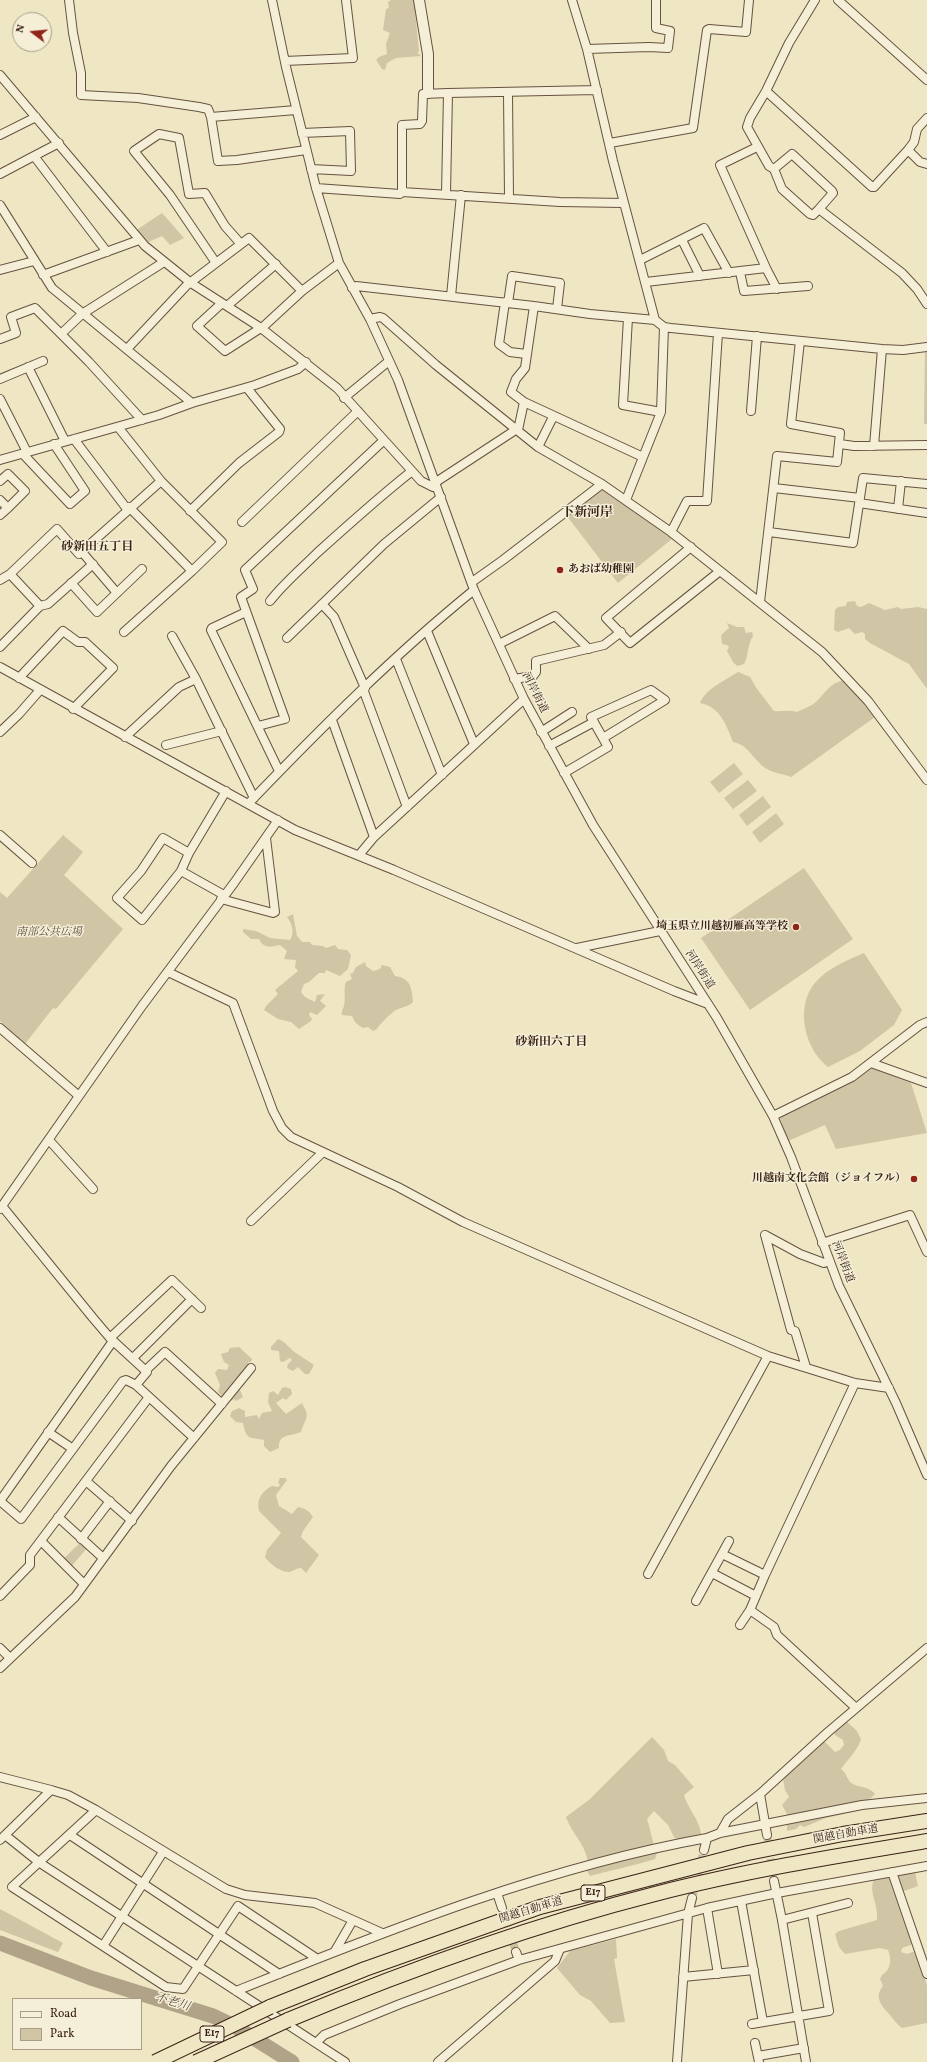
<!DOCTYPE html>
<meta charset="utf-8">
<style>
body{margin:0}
#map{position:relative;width:927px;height:2062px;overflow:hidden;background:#efe6c3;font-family:Vollkorn,serif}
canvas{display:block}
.legend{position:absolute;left:12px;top:1998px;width:130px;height:52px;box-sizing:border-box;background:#f5efd8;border:1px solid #a99d8a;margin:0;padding:5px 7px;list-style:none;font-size:12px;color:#382115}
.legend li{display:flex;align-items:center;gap:8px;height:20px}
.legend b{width:20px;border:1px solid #a99d8a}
.north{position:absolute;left:12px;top:12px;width:40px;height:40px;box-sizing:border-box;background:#f5efd8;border:1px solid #a99d8a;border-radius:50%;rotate:286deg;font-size:11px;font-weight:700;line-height:16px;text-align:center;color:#382115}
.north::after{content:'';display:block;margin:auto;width:14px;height:18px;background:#8f2418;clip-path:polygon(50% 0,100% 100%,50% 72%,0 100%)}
</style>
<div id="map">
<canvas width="927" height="2062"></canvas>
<ul class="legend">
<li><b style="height:5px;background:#f5efd8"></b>Road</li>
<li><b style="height:11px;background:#d0c5a5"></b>Park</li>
</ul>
<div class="north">N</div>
</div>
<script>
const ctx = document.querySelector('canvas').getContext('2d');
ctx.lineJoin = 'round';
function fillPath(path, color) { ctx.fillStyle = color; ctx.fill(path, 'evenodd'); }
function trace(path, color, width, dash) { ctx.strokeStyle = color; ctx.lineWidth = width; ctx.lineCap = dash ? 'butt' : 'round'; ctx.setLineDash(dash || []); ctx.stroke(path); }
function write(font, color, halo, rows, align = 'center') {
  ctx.font = font + ' Vollkorn,"Noto Serif JP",serif'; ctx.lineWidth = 3; ctx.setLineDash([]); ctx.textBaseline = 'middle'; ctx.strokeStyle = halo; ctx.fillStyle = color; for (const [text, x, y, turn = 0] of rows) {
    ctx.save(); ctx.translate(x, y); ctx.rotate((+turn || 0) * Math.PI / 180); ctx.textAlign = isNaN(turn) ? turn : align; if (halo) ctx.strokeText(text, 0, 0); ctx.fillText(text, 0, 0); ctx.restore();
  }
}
fillPath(new Path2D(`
 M391 0H414L419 52H417L421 56 396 58 387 63 385 70 382 69 376 60 379 57 387 54 386 44 390 33 383 30 386 9 389 8 388 2Z
 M162 213 184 238 170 245 162 236 146 243 135 231Z
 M927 350V424H924L925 351Z
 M604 490 673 538 618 583 567 516 599 491Z
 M855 601 857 606 861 607 869 603 885 610 898 607 901 609 918 607 927 609V689L909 664 870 643 865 639V634L862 632 855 634 849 628 838 632 834 630 835 610 838 607 846 606 847 602Z
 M727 623 737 627H744L746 633 752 632 753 636C747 645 749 655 744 664L737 666 733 662 727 651 729 647 727 645 722 644 721 635 729 628Z
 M738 672 750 677 757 689 774 711C782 712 789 709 797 712 803 709 812 706 817 701 826 692 830 683 844 680L873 713 875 717 791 777C784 774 773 773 767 769 753 761 750 745 733 742 726 724 720 707 700 703 705 689 726 680 738 672Z
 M734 763 743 774 719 793 710 782Z
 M748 780 757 791 733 809 724 798Z
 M763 796 771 807 747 826 739 815Z
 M776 813 784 824 760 843 752 832Z
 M63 835 83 852 64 875 123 929 56 1009 53 1008 25 1044 0 1021V892L7 898Z
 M804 868 853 939 750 1010 701 938Z
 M293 914 297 936 302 942H310L312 945 323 946 326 948 335 945 338 949 347 950 351 955 348 969 340 976 326 970 325 973H319L309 982 304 984 301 992 305 997 315 1002 317 995 325 994 320 1001 326 1006 317 1015 310 1012 309 1015 312 1019 311 1021 299 1029 291 1022 278 1019 264 1010 266 1006 278 994 275 990 298 971 295 967 296 960 284 959 287 951 280 945C271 947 264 949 259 939H251L243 932V929L256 931 270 938 290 940C295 933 292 923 287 917Z
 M864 953 902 1010 894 1025 860 1051 828 1067C805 1050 795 1008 814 984 826 969 847 960 864 953Z
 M365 962 366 966 373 971 380 969 382 965 390 967 395 976C410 978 412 987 413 1002 407 1007 402 1007 396 1010 392 1012 378 1026 377 1029L373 1031 368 1027 363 1028C358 1025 354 1022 352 1016L342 1015C341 1011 343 1010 344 1006 346 998 343 990 346 982L352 979 350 974 353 973 356 967Z
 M872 1068 911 1083 927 1133 836 1149 825 1125 788 1141 780 1118 781 1115 840 1087Z
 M278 1339C287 1342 289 1349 296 1353 303 1358 307 1360 314 1365L309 1374H305L298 1367 293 1371 287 1368 288 1364 292 1360 290 1358 283 1362 280 1361 279 1351 271 1350V1347Z
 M239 1347 252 1359 251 1362H248L249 1366 239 1388 243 1397 236 1401 234 1399 231 1401 226 1395 222 1396 218 1392 220 1385 215 1373 218 1369 227 1370 229 1365 224 1362 221 1354 228 1352 230 1348Z
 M285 1387 291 1389 292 1394 286 1400 283 1398 276 1403 286 1414 302 1403C303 1406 305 1408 306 1411 309 1418 302 1425 301 1432 290 1437 278 1433 279 1448L270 1452 264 1446V1440C251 1437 246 1441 243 1423L236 1422 230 1416 232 1411 239 1408 245 1411V1417L257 1415 259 1419 262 1413 272 1411 268 1402 269 1393 273 1391 278 1395 282 1388Z
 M280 1478H285L287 1480 276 1495 279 1506 292 1514 298 1507C304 1508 310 1511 313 1517L303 1531 301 1537 319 1555 306 1573 301 1568C296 1568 294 1571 289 1572 280 1572 270 1564 265 1557L267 1550 281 1533 259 1511C256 1500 262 1491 272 1486L278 1487 280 1485 278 1482Z
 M80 1543 87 1548 70 1568 63 1559Z
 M846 1721 857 1731 861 1739C858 1750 848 1759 841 1769 847 1773 847 1781 853 1784 860 1788 869 1786 875 1794L871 1798 855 1805 852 1812 826 1818 804 1827 800 1825 796 1829 787 1831V1814L782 1805 789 1797 785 1790 783 1778 824 1741 835 1752 840 1750 844 1745 843 1740 835 1735 833 1731Z
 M652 1737 664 1750 668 1761 675 1765 694 1787 684 1795C690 1814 702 1820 702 1843L687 1846 674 1837 668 1825 654 1811 647 1819C651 1831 652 1842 657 1853L655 1859C633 1866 612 1870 590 1876 585 1870 589 1865 587 1858 584 1843 571 1832 566 1817L590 1799Z
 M915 1872 918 1886 901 1892 896 1873Z
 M889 1876 913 1942 911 1945 902 1948 901 1952 907 1954 915 1951 927 1985V2023L902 2028C896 2023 893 2019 889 2014 881 2005 874 1997 883 1986L880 1979 882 1975C891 1970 892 1959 888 1950L880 1948 845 1954 839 1947 835 1934 839 1931 877 1920C879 1905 868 1892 874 1879Z
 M0 1909 63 1943 58 1952 0 1930Z
 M616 1939 617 1958 614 1959 625 2022 610 2023 591 2001 580 1995 557 1968 570 1951Z`), '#d0c5a5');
trace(new Path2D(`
 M0 1943 91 1978 213 2016 236 2027 292 2062`), '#b1a388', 15);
trace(new Path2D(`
 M767 1835 774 1881
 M692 1898 704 1850
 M502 1908 516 1952`), '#cabfa0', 8, [8, 4]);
const minor = new Path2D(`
 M69 0 73 33 81 73V95L138 98 199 107 208 109 211 117 296 110
 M272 0 286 67 316 188 339 263 370 319 398 380 474 590 524 699 593 825 717 1018 773 1116 791 1157 839 1286 896 1403 927 1475
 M572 0 587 49 613 161 655 320
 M815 0 789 43 766 91 750 118 747 127 769 166 774 169 782 189 810 214 813 215 819 209 902 273 917 289 927 304
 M838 0 927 80
 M587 49 649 47 668 48 670 31 656 28V0
 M285 61 353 58 346 0
 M0 75 145 246 191 283 261 328 337 388 412 471 421 481 433 487 436 486
 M766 91 872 187H874L908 150 920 162 927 164
 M508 93 509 198
 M211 117 218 161 237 160 306 150
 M302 133 350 131 351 171 311 169
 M0 135 36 117
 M59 143 34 156 107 252
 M610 143 693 128 707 30 709 29 746 32 749 0
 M908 150 914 142 917 129 927 118
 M774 169 792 154 832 191 833 193 819 209
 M0 174 34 156
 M316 188 400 194 402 192 560 202 624 203
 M402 192V125L420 124 422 121 423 94 448 93
 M446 194 448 93 597 90
 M0 205 52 288 192 403
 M682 240 700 276
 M640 260 704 228 729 273
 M216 263 170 195 134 151 159 134 179 138 189 194 205 193 225 226 240 243
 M766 268 777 289
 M0 270 34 261
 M740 272 744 291 808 286
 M43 275 139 240
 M646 282 766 268 720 165 757 147
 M352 288 356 286 534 306 590 314 655 320 664 327 671 328 882 349 903 350 927 347
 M451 296 461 195
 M505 302 499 344 510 352 526 354
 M222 303 197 326 225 351 264 326 302 291 339 263
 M508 303 512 276 560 283 557 309
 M227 306 276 264
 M628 318 623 405 661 412
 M370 319 380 317 383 318 436 365 538 447 602 484 671 532 822 652 868 701 927 780
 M61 334 82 314 164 262
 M0 339 16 333 11 317 35 308 89 362 142 420
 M127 349 187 285 249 238 302 291
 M28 367 65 441
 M0 379 43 361
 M344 398 389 361
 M0 399 27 452
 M524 402 511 392 516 379 525 368 534 306
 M751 411 757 336
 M118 427 161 481 222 542 192 571 124 632
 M518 430 524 402 643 457
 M74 439 127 509
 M840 444 854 446 927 445
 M874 446 882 349
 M538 447 553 417
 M23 454 70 504 85 491 54 444
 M0 460 159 415 192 403 255 385 298 369 306 362
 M0 481 8 474 25 491 8 508
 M436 482 517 429
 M774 488 860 498
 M0 500 8 508 0 515
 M626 500 661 412 664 327
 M859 503 927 513
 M129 507 192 571
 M898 509 901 481
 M190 511 239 463 279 432 280 429 247 388
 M242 522 358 411
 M671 532 687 501H707L718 333
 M769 532 853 543 863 478 927 484
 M691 547 606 618 630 643 720 571
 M82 552 117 593
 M10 574 40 606
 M0 580 10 574 57 529 79 554 161 481
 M472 582 503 560 602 484
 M71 583 97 612 142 569
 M270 601C284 583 301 569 317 553 348 525 379 497 412 471
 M760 602 777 456 837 462 840 433 791 424 800 341
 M322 604 334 617 365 688
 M246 612 212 628 211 630 279 771
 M427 631 474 744
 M172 636 196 679
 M287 638 384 544 441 497
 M499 644 555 616 589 649
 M0 647 40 606 48 604 93 564
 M396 659 442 775
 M0 667 295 830 394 870 674 991 708 1004
 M19 678 63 631 78 642H85L113 668 73 709
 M514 679 533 676 536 672V661L604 645 621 632
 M363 689 407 807
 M332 720 374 837
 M258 726 285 719 241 597 253 589 245 570 383 441
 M0 732 19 714 40 690
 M541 732 572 712
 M125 737 179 687 196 679 254 798
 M166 745 222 731
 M549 746 594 722
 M564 773 608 747 591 717 651 690 665 700 603 738
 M249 803C320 729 394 655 474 590
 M0 835 32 863
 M189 853 163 838 141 871 117 898 142 920 181 871 189 853 226 791
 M359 855 374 837 524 699
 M181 871 224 895
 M221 899 273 913 275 912 266 838
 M577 948 660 931
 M168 972 233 1003 273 1111 282 1128 291 1137 398 1187 463 1222 768 1356 855 1383 889 1388
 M0 1028 79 1096
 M871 1063 927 1083
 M773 1116 852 1077 920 1025 927 1022
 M49 1140 93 1189
 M2 1206 93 1318 110 1338 147 1372 136 1385
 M0 1209 142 1006 234 883 278 820
 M251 1221 322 1153
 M765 1235 791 1330 795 1331 806 1367
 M765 1235 800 1254 824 1263 828 1261
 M822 1243 910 1215 927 1252
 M110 1338 172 1280 201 1308
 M133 1358 192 1299
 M146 1370 165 1352 222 1404
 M48 1432 73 1449
 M86 1481 132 1521
 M0 1501 21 1519 123 1381 126 1380 136 1385 194 1438
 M0 1501 113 1341
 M58 1517 103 1558
 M81 1539 110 1501
 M41 1541 84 1584
 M722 1554 765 1575
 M712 1573 756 1596
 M648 1574 768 1356
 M0 1596 30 1565V1555L149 1397
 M696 1601 729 1541
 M750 1610 774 1627 777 1635 856 1708
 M740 1625 750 1610 765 1575 855 1383
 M0 1648 10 1658
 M0 1668 75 1597 171 1466 251 1368
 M0 1777 51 1790 0 1840
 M51 1790 68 1795 96 1810
 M760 1794 767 1835
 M720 1833 728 1819 760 1794 828 1732 927 1648
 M5 1835 40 1863 345 2062
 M70 1835 279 1974
 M704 1850 707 1838
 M892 1872 927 1974
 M774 1881 782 1920 806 2062
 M497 1893 502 1908
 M741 1901 763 2022
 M707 1908 718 1974
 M782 1920 848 1903
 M103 1946 163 1852
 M335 1951 353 1920
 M516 1952 519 1960
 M316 1958 238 1906 183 1989 166 1987 12 1887 96 1810 226 1889 245 1895 315 1903 382 1933
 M683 1977 754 1970
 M236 1991C389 1930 545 1867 707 1838L720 1833 862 1805 927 1798
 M752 2024 829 2011 812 1913
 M316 2043 324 2035 400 2004 519 1960 707 1908 777 1893 927 1866
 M755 2043 759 2062
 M758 2056 804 2048
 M438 2062 555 1961 560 1949
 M677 2062 688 1914 692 1898`);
const tertiary = new Path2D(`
 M419 0 428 54V93`);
const motorway = new Path2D(`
 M270 2007 365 1969 540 1907 748 1853 843 1834 927 1821
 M288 2020C408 1970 529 1926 655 1894 744 1871 836 1856 927 1841`);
trace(minor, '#665240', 10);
trace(tertiary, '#665240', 12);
trace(motorway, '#382115', 16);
trace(minor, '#f5efd8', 8);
trace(tertiary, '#f5efd8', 10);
trace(motorway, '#efe6c3', 14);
const motorwayBridge = new Path2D(`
 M155 2062 270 2007
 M196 2062 288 2020`);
trace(motorwayBridge, '#382115', 16, []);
trace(motorwayBridge, '#efe6c3', 14);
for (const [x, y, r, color] of [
 [560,570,4,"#8f2418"],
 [796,927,4,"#8f2418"],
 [914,1179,4,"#8f2418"]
]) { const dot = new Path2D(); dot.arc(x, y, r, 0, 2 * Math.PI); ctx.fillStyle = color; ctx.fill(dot); trace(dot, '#f5efd8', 1.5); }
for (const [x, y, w] of [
 [593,1893,24],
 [212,2034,24]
]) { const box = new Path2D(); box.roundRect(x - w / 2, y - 8, w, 16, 3); ctx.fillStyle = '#f5efd8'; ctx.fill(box); trace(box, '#382115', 1); }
write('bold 10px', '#382115', null, [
 ["E17",593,1893],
 ["E17",212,2034]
]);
write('bold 11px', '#382115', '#f5efd8', [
 ["あおば幼稚園",568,570,"left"],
 ["埼玉県立川越初雁高等学校",788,927],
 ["川越南文化会館（ジョイフル）",906,1179]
], 'right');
write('11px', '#382115', '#f5efd8', [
 ["河岸街道",534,693,63],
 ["河岸街道",699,970,57],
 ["河岸街道",842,1262,69],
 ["関越自動車道",846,1835,-10],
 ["関越自動車道",531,1911,-17]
]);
write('italic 11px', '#5e4a39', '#f5efd8', [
 ["南部公共広場",49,933]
]);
write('bold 12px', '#382115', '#f5efd8', [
 ["砂新田五丁目",97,548],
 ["砂新田六丁目",551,1043]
]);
write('italic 12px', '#624e3d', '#f5efd8', [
 ["不老川",172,2003,17]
]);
write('bold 13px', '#382115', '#f5efd8', [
 ["下新河岸",587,514]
]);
</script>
